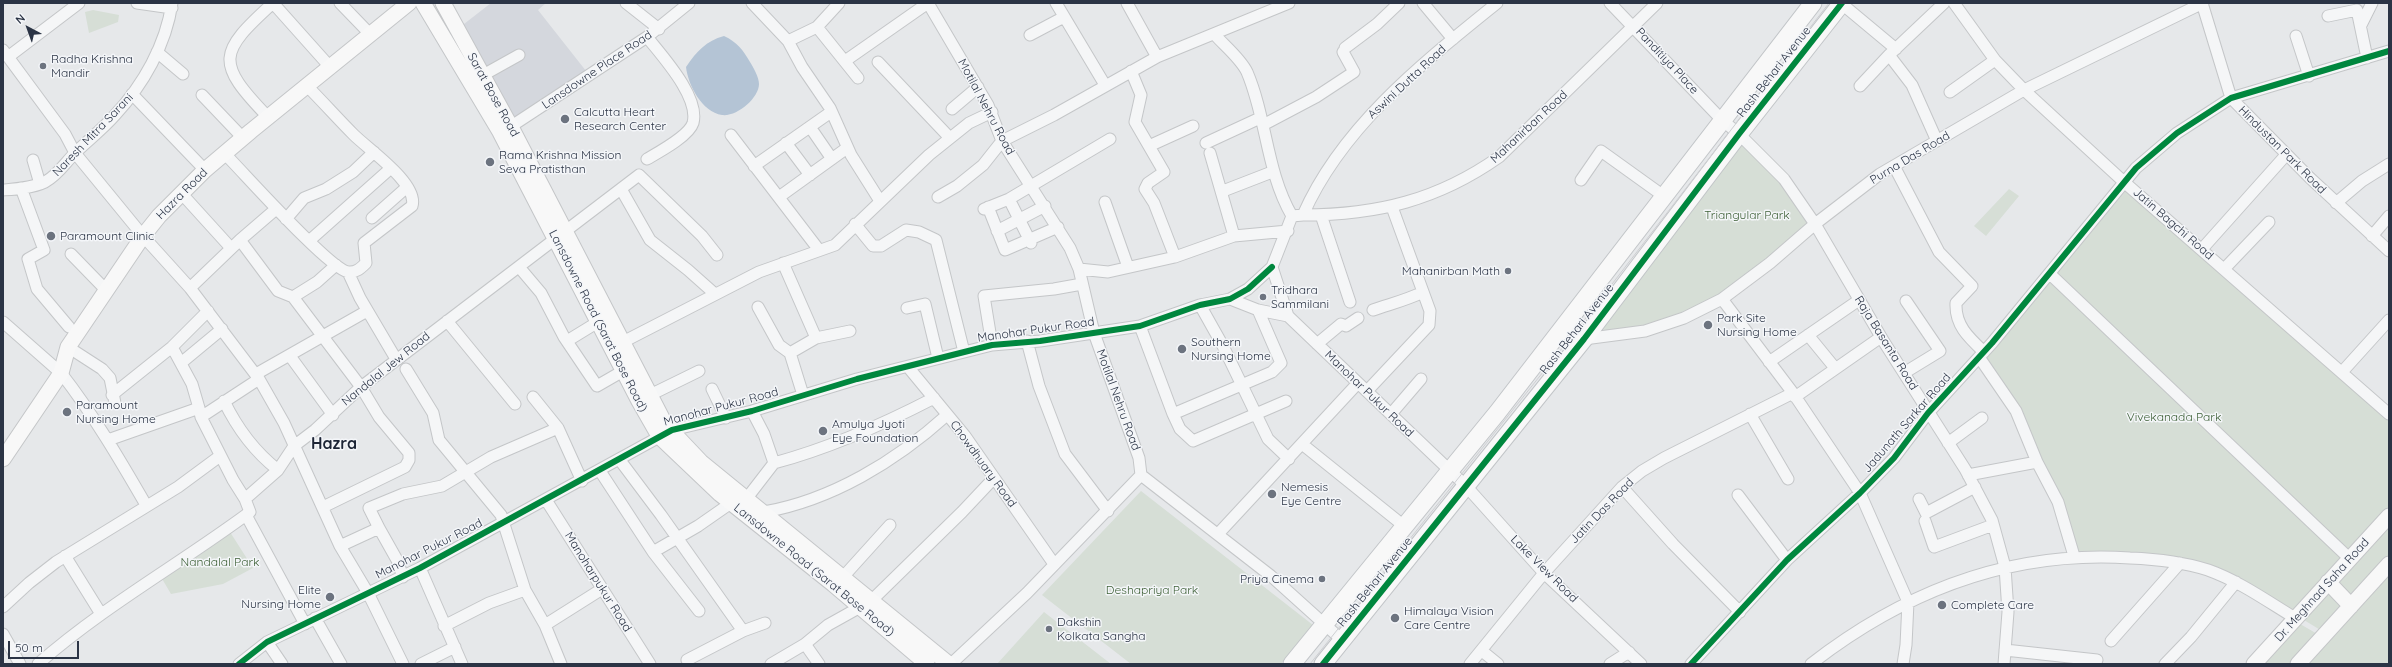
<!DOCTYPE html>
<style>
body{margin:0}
#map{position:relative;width:2392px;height:667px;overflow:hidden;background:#e6e8ea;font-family:Quicksand,sans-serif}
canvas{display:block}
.frame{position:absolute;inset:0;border:4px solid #2b3445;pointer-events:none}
.north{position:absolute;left:8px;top:8px;width:40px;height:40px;-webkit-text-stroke:3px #f4f6f9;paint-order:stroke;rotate:319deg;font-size:11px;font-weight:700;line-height:16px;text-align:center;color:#2b3445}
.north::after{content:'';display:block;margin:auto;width:14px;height:18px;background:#2b3445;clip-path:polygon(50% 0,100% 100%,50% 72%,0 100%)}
.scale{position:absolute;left:8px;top:641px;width:71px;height:18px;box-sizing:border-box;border:2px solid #2b3445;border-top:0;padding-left:5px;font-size:12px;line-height:14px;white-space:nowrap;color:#2b3445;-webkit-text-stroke:3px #f4f6f9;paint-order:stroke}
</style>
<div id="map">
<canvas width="2392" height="667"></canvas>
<div class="frame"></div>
<div class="north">N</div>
<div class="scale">50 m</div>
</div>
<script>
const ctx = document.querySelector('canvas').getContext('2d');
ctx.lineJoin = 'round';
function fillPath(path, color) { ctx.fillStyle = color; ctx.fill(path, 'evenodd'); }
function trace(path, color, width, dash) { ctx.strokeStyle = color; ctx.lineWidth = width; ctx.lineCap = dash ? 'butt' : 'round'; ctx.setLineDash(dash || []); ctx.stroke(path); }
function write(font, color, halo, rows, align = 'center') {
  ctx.font = font + ' Quicksand,sans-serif'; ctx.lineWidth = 3; ctx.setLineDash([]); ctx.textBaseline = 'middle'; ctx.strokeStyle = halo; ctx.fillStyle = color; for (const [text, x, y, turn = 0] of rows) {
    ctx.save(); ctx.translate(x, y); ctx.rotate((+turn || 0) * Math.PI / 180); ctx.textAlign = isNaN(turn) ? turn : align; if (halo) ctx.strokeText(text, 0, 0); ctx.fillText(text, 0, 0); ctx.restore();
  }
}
fillPath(new Path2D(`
 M491 3H546L538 10 590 76 509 128 455 31Z`), '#d4d7dd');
fillPath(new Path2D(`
 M93 10 119 15 118 22 89 33 85 12Z
 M1748 135 1812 223C1772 255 1733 293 1686 314 1657 327 1624 330 1594 334Z
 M2128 188 2389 419V509L2294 614 2239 579 2153 557 2076 552 2061 502 1985 359Z
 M2009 189 2019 196 1986 236 1974 226Z
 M1141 491 1313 625 1281 664H1131L1042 595Z
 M2389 518V559L2322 631 2299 617Z
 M230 532 253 568 223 584 171 594 161 577Z
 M2389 566V664H2300Z
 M1044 612 1111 664H997Z
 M2295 621 2319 635 2293 664H2257Z`), '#d6ded6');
fillPath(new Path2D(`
 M724 36C737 42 743 50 750 62 753 67 759 77 759 84 759 98 737 117 722 115 702 112 688 85 686 67 697 51 706 41 724 36Z`), '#b4c4d5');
const street = new Path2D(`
 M137 3 172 8
 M273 3 331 68
 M340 3 369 33
 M626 3 659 29
 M752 3 788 41 802 67 830 108 851 155 880 201
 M928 3 988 105 1002 141 1070 248 1079 269 1094 333 1139 458 1141 475 1027 593 951 664
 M1056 3 1105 85
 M1127 3 1157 57
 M1423 3 1453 39
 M1497 3C1424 62 1342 126 1303 215L1292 216 1272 267 1288 316 1466 486 1544 573 1641 664
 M1610 3 1722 120 1739 134 1784 179 1815 224 1884 342 1965 469 1992 520 2005 567 2008 612 2004 664
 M1954 3 1995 60 2024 90 2124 182 2389 414
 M2202 3 2231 98 2310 178 2389 251
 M1842 4 1896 49
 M2328 16 2357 10 2367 58
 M2361 25 2372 3
 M817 27 858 78
 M1030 35 1064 17
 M1215 35C1225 46 1241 59 1247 72 1267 119 1266 171 1292 216
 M2296 36 2309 76
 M788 41 817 27 839 3
 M1345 48 1377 24 1399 3
 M3 50 65 134 75 153 143 236 190 288 259 379 284 423 340 546 368 593 403 664
 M157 52 183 74
 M1889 55 1912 85 1937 141
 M8 57 79 3
 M845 61 928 3
 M878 62 950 138
 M1131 71 1141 95 1135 122 1164 172 1148 183 1145 189 1154 203 1175 257
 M476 79 519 55
 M1860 86 1889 55 1944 3
 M1950 92 1995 60
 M132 94 205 170
 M202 95 243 138
 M952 109 978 87
 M268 117C215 62 218 53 273 3
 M1263 125 1316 97 1354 72 1343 52
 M810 127 832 159
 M504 131 647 37 689 3
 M731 135 819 250
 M786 143 810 175
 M1206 143 1260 118
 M1149 146 1193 126
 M1210 153 1234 236
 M225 154C244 173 328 268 348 272 356 273 361 268 366 263L364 243 412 206C419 184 368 149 354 135 338 119 323 102 307 86
 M647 159C659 152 689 136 693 123 700 97 662 56 647 37
 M33 160 40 184
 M754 166 831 112
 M1894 166 1939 252 1972 286 1956 303C1955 325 1968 337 1984 352
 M1581 180 1601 151 1665 197
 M21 188 44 250 28 259 37 289 69 327
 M621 189 650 240 688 270 715 294
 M3 190C16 189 32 188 45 182 58 175 65 163 75 153 88 140 103 129 115 115 143 85 166 45 172 3
 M1223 191 1272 172
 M182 194 231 248
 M779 197 847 148
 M938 197 957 186 983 165 1002 141 1054 115 1157 57 1289 3
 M1009 199 1031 243
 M1105 202 1128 267
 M2336 203 2362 181 2389 164
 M988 207 1005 250 1058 227
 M984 209 1009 199 1110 139
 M1303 215C1377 215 1438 200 1499 157L1657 3
 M1321 215 1350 302
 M372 218 407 187
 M286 219 304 198 326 189 353 172 374 152
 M855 224 873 246H881L906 230 919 232 936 240 964 352
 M997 231 1045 206
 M2372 236 2389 216
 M240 240 278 291 293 297 361 387 379 417 409 453V460L405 467 323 507
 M309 241 391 168
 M2202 249 2286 155
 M71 254 106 290
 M783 263 816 338 790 353 803 395
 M519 267 541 293 564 337 597 386 623 371
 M2225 268 2269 222
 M1079 269 1108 272 1175 257 1234 236 1288 231
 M348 272 360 298 396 359
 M2050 274 2350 559
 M190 288 240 240 276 209
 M293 297 317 282 336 265
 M1230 299 1258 310 1288 316
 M1722 299 1793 393 1860 493 1908 602 1906 645 1903 664
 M1200 305 1223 346 1268 439 1289 459
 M758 307 779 345 790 353
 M907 308 925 304 938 358
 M1258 310 1281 363 1272 372 1173 414 1180 429 1193 441 1286 401
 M1373 310C1390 304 1407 300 1423 292
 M447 321 515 404
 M3 322 61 373C93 414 120 460 146 505
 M1566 325 1584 339 1645 331 1684 318 1722 299 1770 263 1815 224 1880 174 2024 90 2203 3
 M1140 326 1173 414
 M1808 335 1835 368
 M816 338 850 331
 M567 341 598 322
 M1027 341 1039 386 1065 454 1108 511
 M1317 344 1341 324 1346 326 1358 318
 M617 345 759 272 835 245 929 155 969 123 992 112
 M992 345 984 296 1054 289 1082 284
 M68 347 102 369 110 378 115 403
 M172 347 192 384 199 408
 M290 356 333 415
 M1979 357 2016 411 2037 462 2058 502 2074 556
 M1769 362 1859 300
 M181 363 222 329
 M908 367 965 436 1054 564
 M406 369 433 413 439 440 501 515 525 590 545 625
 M2342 372 2389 320
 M1904 373 1940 351 1906 301
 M256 374 367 311
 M712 389 726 418
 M1367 391 1429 325 1430 311 1392 207
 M112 395 172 347 208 311
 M650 395 699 371
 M533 397 558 428 582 481
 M1795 397 1881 337
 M224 401C237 428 255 452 278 470
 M1391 414 1421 379
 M1750 414 1788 479
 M201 417 259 379
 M108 440 199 408 201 417 233 480 245 499
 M1948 443 1982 418
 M1302 444 1404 526
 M619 459 661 515 743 631
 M774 463C830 448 882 425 934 398
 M600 471 653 552 699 611
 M1141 475 1271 576 1342 640
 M1968 475 2037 462
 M1622 487 1673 544 1740 612
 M1738 495 1787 560
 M747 498 774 463 764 434 752 411
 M1919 499 1926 513 1975 487
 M546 500 650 664
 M764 512C832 500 896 461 947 415
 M246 515 305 624
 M1925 521 1934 547 1993 525
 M379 528 397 560 403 577
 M1218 534 1358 383
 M340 546 379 528 369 508 403 494 442 486 491 457 558 428
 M653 552 698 526 731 503
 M65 556 101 614
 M420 568 462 664
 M843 577 890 525
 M3 607 29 583 56 562 178 487 220 456
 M315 618 341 664
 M444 626 489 603 525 590
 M3 634 20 664
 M2111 641 2180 563
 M267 642 282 664
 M805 644 819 664
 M2005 650 2097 660
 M1482 651 1498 664
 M687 660 743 631 765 623
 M38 664C104 606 180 564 250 512L245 499 278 470 294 446 315 430 361 387 639 175 702 236 717 255
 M239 664 267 642 420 568 672 430 752 411 857 379 992 345 1040 341 1140 326 1200 305 1230 299 1248 289 1272 267
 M421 664 455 647
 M561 664 545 625 602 589
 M771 664 805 644 828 625 871 601 962 512 994 478
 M1470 664 1544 573 1622 487 1642 471 1664 458 1793 393
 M1610 664 1629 652
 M1691 664 1787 560 1860 493 1894 458 1928 413 1992 343 2136 168 2177 133 2231 98 2389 51
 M1811 664C1905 591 2010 550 2130 558 2156 559 2183 562 2208 570 2239 581 2267 601 2295 618
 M2165 664 2191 637 2236 582`);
const secondary = new Path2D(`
 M423 3 500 132 639 401 659 436 720 494 833 584 927 664
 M443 3 511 127 665 424 701 462 949 664
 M3 459 61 373 68 347 143 236 159 216 205 170 251 131 409 3
 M2328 582 2351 606
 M2254 664 2389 516
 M2298 664 2389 564`);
const primary = new Path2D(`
 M1292 664 1497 413 1813 3
 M1323 664 1584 339 1739 134 1842 3`);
trace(street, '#c4c6c8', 13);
trace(secondary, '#c4c6c8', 17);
trace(primary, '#c2c5c8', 19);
trace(street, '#f5f6f7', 11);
trace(secondary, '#f8f8f8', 15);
trace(primary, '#f8f8f8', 17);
trace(new Path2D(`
 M1310 664 1575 332 1829 3`), '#cecfd2', 1);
trace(new Path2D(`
 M239 664 267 642 420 568 672 430 752 411 857 379 992 345 1040 341 1140 326 1200 305 1230 299 1248 289 1272 267
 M1323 664 1584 339 1739 134 1842 3
 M1691 664 1787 560 1860 493 1894 458 1928 413 1992 343 2136 168 2177 133 2231 98 2389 51`), '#00873e', 6);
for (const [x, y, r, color] of [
 [43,66,4,"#6c737f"],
 [565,119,5,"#6c737f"],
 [490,162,5,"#6c737f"],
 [51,236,5,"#6c737f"],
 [1508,271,4,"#6c737f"],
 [1263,297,4,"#6c737f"],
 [1708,325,5,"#6c737f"],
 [1182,349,5,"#6c737f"],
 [67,412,5,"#6c737f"],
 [823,431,5,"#6c737f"],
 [1272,494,5,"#6c737f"],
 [1322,579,4,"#6c737f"],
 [330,597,5,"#6c737f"],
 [1942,605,5,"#6c737f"],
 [1395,618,5,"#6c737f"],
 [1049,629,4,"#6c737f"]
]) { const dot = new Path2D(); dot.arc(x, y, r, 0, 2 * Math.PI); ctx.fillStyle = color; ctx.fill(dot); trace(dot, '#f4f6f9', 1.5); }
write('12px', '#2b3445', '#f4f6f9', [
 ["Radha Krishna",51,59],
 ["Mandir",51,73],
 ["Calcutta Heart",574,112],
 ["Research Center",574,126],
 ["Rama Krishna Mission",499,155],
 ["Seva Pratisthan",499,169],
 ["Paramount Clinic",60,236],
 ["Mahanirban Math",1500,271,"right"],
 ["Tridhara",1271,290],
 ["Sammilani",1271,304],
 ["Park Site",1717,318],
 ["Nursing Home",1717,332],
 ["Southern",1191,342],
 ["Nursing Home",1191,356],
 ["Paramount",76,405],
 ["Nursing Home",76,419],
 ["Amulya Jyoti",832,424],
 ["Eye Foundation",832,438],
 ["Nemesis",1281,487],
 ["Eye Centre",1281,501],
 ["Priya Cinema",1314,579,"right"],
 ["Elite",321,590,"right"],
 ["Nursing Home",321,604,"right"],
 ["Complete Care",1951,605],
 ["Himalaya Vision",1404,611],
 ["Care Centre",1404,625],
 ["Dakshin",1057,622],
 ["Kolkata Sangha",1057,636]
], 'left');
write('12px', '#2b3445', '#f4f6f9', [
 ["Panditiya Place",1667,61,47],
 ["Lansdowne Place Road",597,70,-34],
 ["Rash Behari Avenue",1774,72,-52],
 ["Aswini Dutta Road",1407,82,-43],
 ["Sarat Bose Road",493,95,61],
 ["Motilal Nehru Road",986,107,62],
 ["Mahanirban Road",1529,127,-43],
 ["Naresh Mitra Sarani",93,135,-46],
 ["Hindustan Park Road",2282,150,45],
 ["Purna Das Road",1910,158,-31],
 ["Hazra Road",182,194,-45],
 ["Jatin Bagchi Road",2173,224,41],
 ["Lansdowne Road (Sarat Bose Road)",598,321,63],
 ["Rash Behari Avenue",1577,329,-52],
 ["Manohar Pukur Road",1036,330,-8],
 ["Raja Basanta Road",1886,343,58],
 ["Nandalal Jew Road",386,369,-39],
 ["Manohar Pukur Road",1369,394,44],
 ["Motilal Nehru Road",1118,400,70],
 ["Manohar Pukur Road",721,407,-15],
 ["Jadunath Sarkar Road",1907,423,-49],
 ["Chowdhuary Road",983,464,54],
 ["Jatin Das Road",1602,511,-46],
 ["Manohar Pukur Road",429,549,-27],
 ["Lake View Road",1544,569,45],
 ["Lansdowne Road (Sarat Bose Road)",814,570,39],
 ["Manoharpukur Road",598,582,58],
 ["Rash Behari Avenue",1375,582,-51],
 ["Dr. Meghnad Saha Road",2322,590,-48]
]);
write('12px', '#3f6138', '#f4f6f9', [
 ["Triangular Park",1747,215],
 ["Vivekanada Park",2174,417],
 ["Nandalal Park",220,562],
 ["Deshapriya Park",1152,590]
]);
write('bold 16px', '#1d2536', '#f4f6f9', [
 ["Hazra",334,444]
]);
</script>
